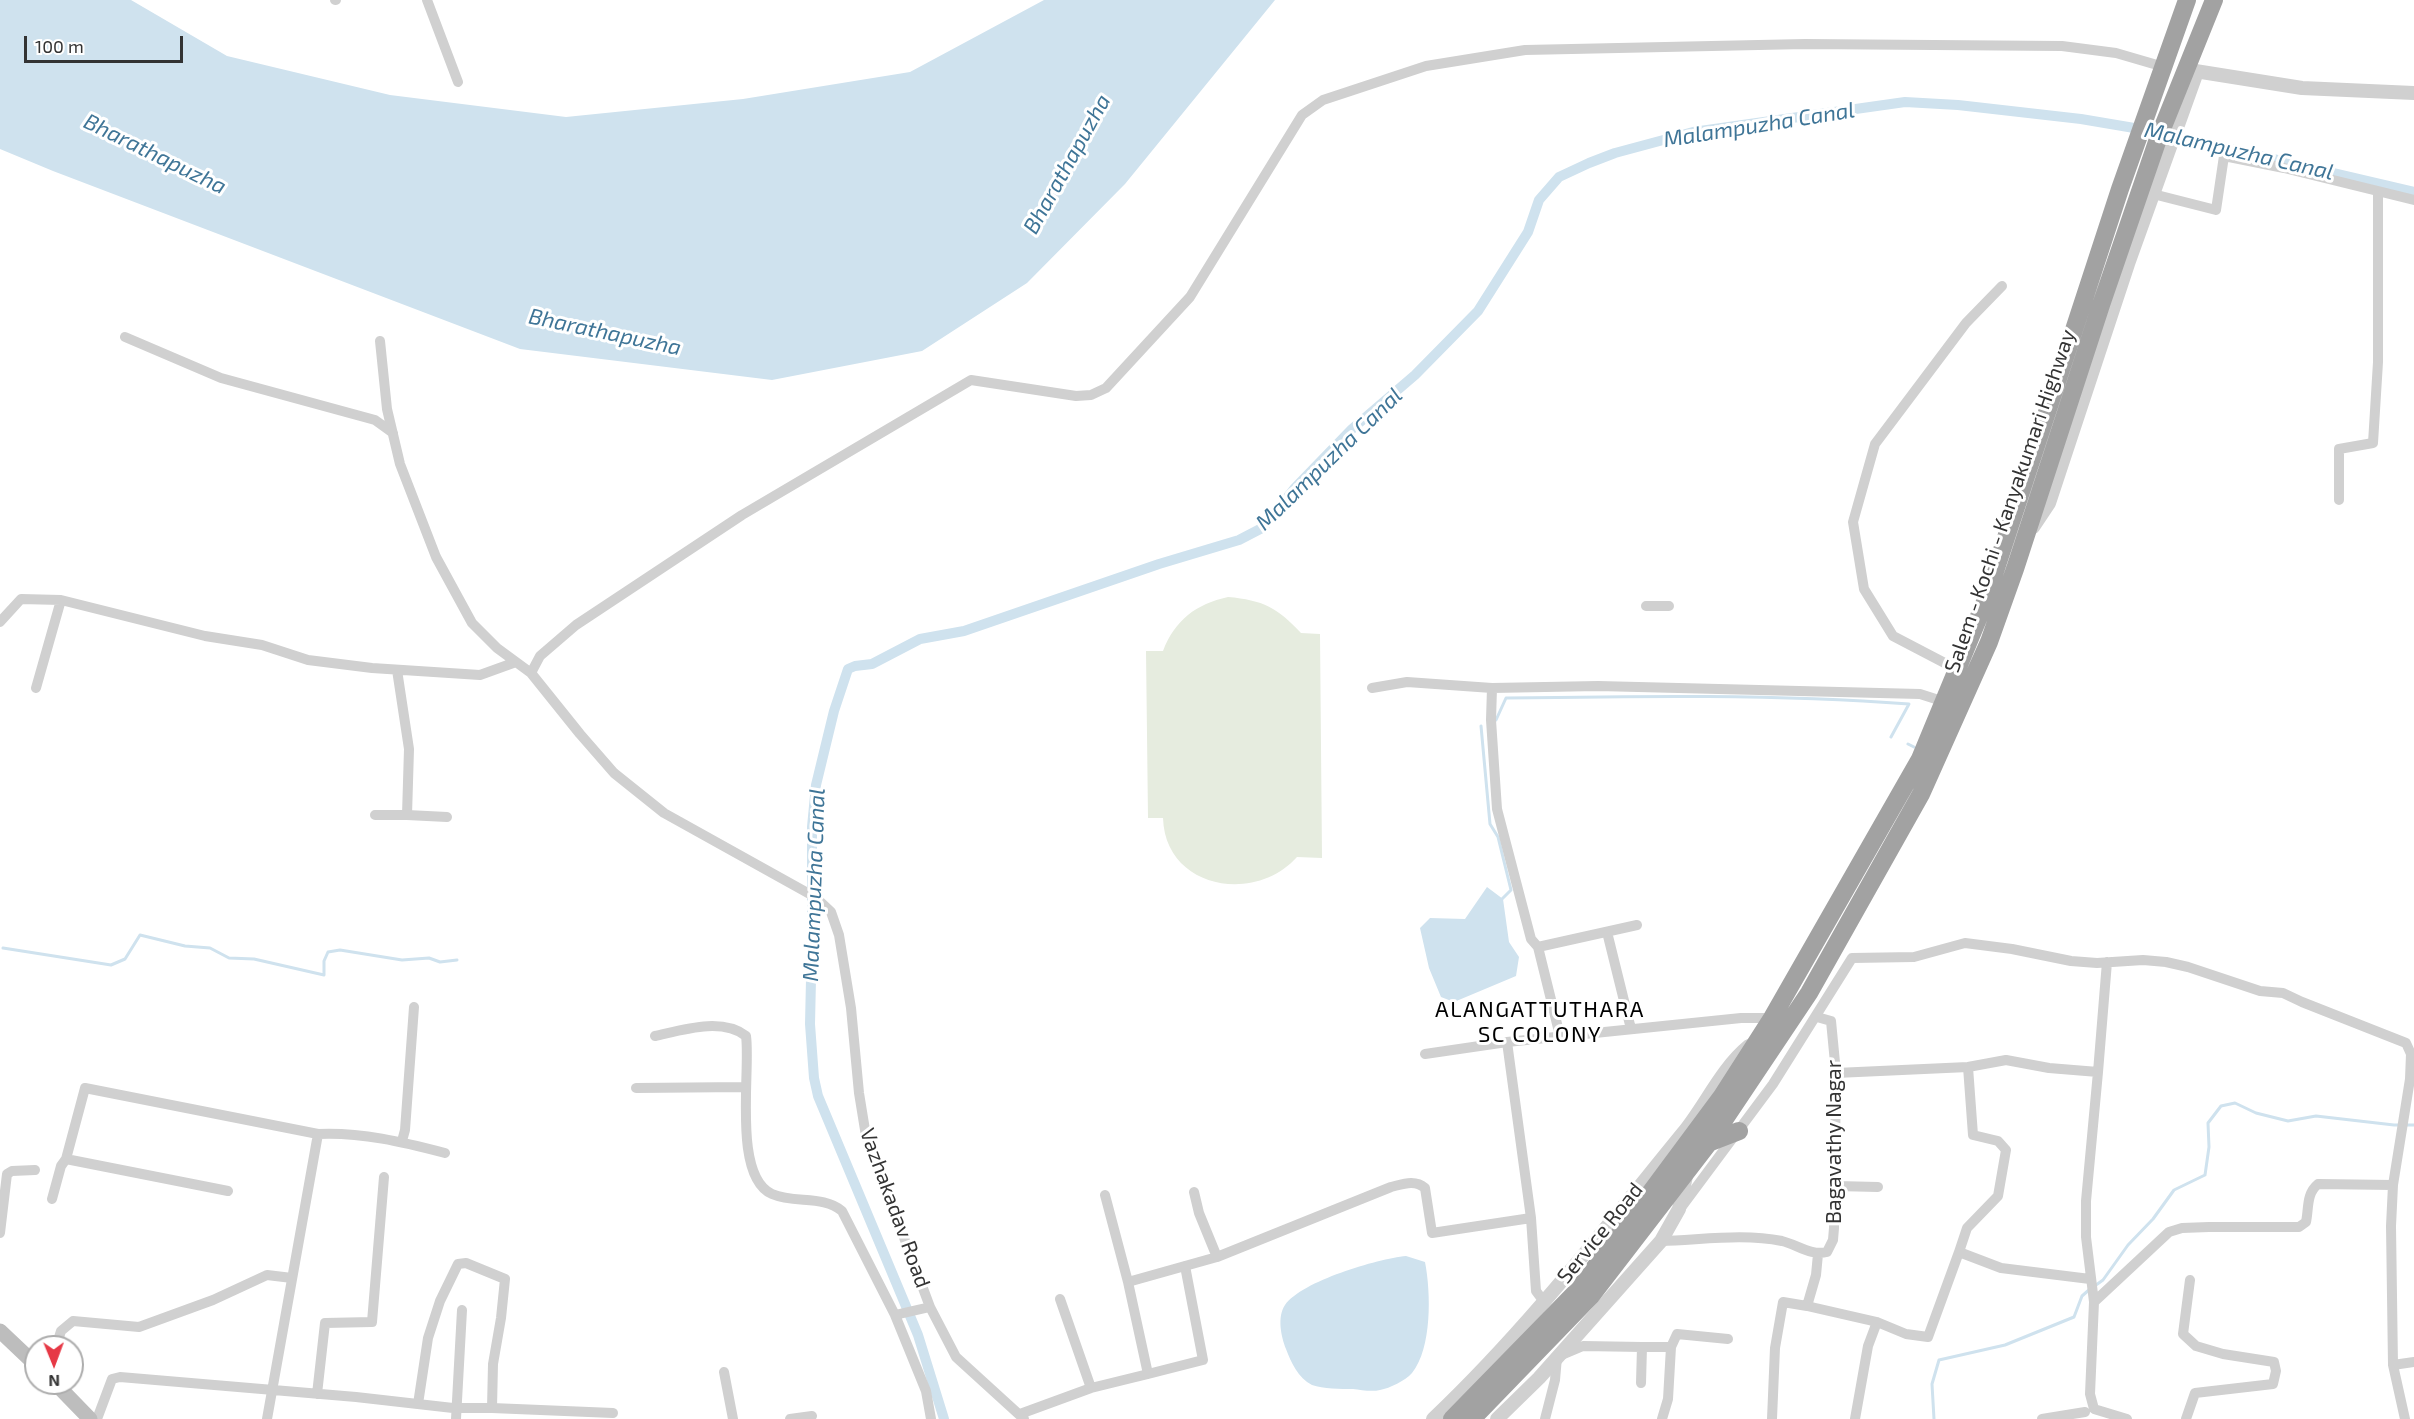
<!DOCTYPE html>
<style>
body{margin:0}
#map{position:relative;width:2414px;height:1419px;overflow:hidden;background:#fff;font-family:"Exo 2",sans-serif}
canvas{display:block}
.north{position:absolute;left:24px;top:1335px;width:60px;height:60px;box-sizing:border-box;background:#fff;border:2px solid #adadad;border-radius:50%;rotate:179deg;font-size:16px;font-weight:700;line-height:24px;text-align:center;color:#333}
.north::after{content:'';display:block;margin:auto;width:21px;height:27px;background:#e63946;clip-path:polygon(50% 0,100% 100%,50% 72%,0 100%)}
.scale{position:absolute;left:24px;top:36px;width:159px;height:27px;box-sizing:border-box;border:3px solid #333;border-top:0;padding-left:8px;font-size:18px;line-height:21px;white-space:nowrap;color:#333;-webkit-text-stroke:4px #fff;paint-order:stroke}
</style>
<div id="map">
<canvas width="2414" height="1419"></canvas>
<div class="north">N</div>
<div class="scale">100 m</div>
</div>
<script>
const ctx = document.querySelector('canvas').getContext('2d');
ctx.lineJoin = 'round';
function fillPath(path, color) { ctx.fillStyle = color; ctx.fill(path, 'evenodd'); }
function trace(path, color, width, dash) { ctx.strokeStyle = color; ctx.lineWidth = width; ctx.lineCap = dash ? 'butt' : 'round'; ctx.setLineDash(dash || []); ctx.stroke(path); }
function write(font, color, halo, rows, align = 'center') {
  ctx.font = font + ' "Exo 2",sans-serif'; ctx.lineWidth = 6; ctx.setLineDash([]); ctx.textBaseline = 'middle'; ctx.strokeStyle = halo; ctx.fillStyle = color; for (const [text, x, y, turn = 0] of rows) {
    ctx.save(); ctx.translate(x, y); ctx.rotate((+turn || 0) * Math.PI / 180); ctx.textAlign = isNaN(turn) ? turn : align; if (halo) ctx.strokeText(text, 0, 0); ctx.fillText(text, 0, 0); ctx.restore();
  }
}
fillPath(new Path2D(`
 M1228 597C1263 600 1278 608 1301 633L1320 634 1322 858 1297 857C1254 905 1165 888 1163 818H1148L1146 651H1163C1175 620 1196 604 1228 597Z`), '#e6ecdf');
fillPath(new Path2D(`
 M0 0H131L227 56 390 95 566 117 743 99 910 72 1044 0H1275L1125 184 1027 283 922 351 772 380 520 349 53 171 0 149Z
 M1487 887 1503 899 1509 942 1519 957 1516 976 1454 1002 1441 997 1429 968 1420 928 1430 918 1465 919Z
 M1406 1256 1425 1262C1431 1293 1432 1348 1412 1373 1405 1381 1390 1388 1380 1390 1372 1392 1361 1390 1353 1389 1341 1389 1323 1389 1312 1385 1298 1378 1291 1362 1286 1349 1281 1336 1277 1317 1285 1305 1302 1281 1377 1259 1406 1256Z`), '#cfe2ee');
trace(new Path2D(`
 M1496 720 1506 698C1640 696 1775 694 1909 704L1891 737
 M1481 726 1490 824 1498 837 1511 890 1502 899
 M1908 744 1914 747
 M3 948 111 965 125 959 140 935 185 946 210 948 229 958 254 959 324 975V961L328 952 340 950 402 960 429 958 440 962 457 960
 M2096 1285 2103 1280 2128 1245 2153 1219 2174 1190 2205 1175 2209 1147 2208 1123 2221 1106 2235 1103 2256 1113 2288 1121 2316 1116 2394 1125H2414
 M1934 1419 1932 1384 1939 1360 2005 1345 2074 1317 2082 1296 2090 1289`), '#cfe2ee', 3);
trace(new Path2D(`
 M2167 134 2414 192
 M944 1419 918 1335 818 1096 814 1078 810 1024 812 935V827L816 785 834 711 848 669 855 666 872 664 920 639 964 631 1159 564 1239 540 1264 527 1294 489 1352 429 1415 375 1478 311 1528 232 1539 200 1559 177 1589 163 1615 153 1693 132 1905 102 1958 105 2081 119 2146 130`), '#cfe2ee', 10);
trace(new Path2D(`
 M335 0H336
 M427 0 458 82
 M2153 194 2216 210 2224 156 2284 168 2414 200
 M125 337 221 378 375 420 393 433
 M380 341 387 409 400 464 436 557 472 623 497 648 531 673 540 656 576 625 742 515 971 380 1076 396 1091 395 1106 388 1190 297 1302 115 1323 100 1426 66 1525 50 1805 44 2062 46 2116 53 2164 67
 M2339 500V449L2373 443 2378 362V192
 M1646 606H1669
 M0 622 21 599 61 600 205 636 262 645 308 660 372 668 480 675 516 662
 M1960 671 1893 636 1864 589 1853 522 1875 444 1966 323 2002 286
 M531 673 580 734 614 773 664 813 815 897 831 912 839 935 851 1008 859 1093 866 1136 930 1307 956 1357 1024 1419
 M36 688 61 600
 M1372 688 1407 682 1492 688 1598 686 1920 694 1945 702
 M1492 688 1491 720 1497 809 1531 939 1538 947 1637 925
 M375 815H407L409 749 397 670
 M407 815 447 817
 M1607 932 1631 1029
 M1538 947 1560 1036
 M655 1036C682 1030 722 1017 746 1036 751 1070 732 1176 772 1194 795 1204 823 1195 842 1211L895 1315
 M1507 1042 1531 1218 1536 1291 1545 1303
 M1425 1054 1507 1042 1741 1018H1772
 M1968 1067 1973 1135 1998 1141 2006 1150 1998 1196 1967 1228 1959 1252 2001 1268 2090 1279
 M2098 1072 2086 1201V1237L2094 1302 2090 1394 2094 1409 2127 1419
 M1836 1073 1968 1067 2006 1060 2049 1068 2098 1072 2107 962
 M636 1088 744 1087
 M402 1141 405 1130 414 1007
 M66 1159 228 1191
 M1836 1186 1878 1187
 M1194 1192 1199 1213 1217 1257
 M1105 1195 1128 1282
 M52 1199 61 1166 66 1159 85 1088 318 1134C361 1132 403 1142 445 1153
 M1680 1209 1773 1084 1852 958 1914 957 1965 943 2012 949 2071 961 2097 963 2143 960 2166 962 2188 967 2260 991 2283 993 2302 1002 2406 1043 2411 1054 2410 1079 2393 1185 2391 1226 2393 1365 2405 1419
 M0 1233 7 1174 12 1171 35 1170
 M1661 1241C1701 1240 1743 1233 1782 1241 1798 1245 1811 1256 1827 1252L1833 1240 1834 1228 1836 1073 1831 1021 1817 1017
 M1060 1299 1091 1388
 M2094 1302 2169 1232 2182 1228 2209 1227H2299L2306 1222C2309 1208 2306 1194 2318 1184L2393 1185
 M1807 1306 1877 1322
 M930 1307 895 1315 926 1391 931 1419
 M56 1347 61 1331 73 1321 139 1327 213 1300 267 1275 292 1278
 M1642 1347H1671
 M2393 1365 2414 1362
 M724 1372 733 1419
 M1148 1374 1203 1360 1185 1266
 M317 1394 325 1323 372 1322 384 1177
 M418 1404 428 1338 440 1301 458 1264 466 1263 505 1279 501 1318 493 1364 492 1408 613 1413
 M1020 1414 1091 1388 1148 1374 1128 1282 1217 1257 1391 1187C1403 1184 1415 1179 1425 1188L1432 1233 1531 1218
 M97 1419 112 1379 120 1377 356 1397 453 1408H492
 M267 1419 318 1134
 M456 1419 462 1310
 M790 1419 812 1416
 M1545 1419 1555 1380 1557 1357 1583 1346 1642 1347 1641 1383
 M1662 1419 1668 1399 1671 1347 1677 1334 1728 1339
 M1772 1419 1775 1348 1783 1302 1807 1306 1816 1275 1818 1254
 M1855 1419 1868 1346 1877 1322 1906 1334 1928 1337 1959 1252
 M2042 1419 2085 1412
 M2186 1419 2195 1393 2273 1384 2276 1371 2274 1362 2223 1354 2196 1346 2183 1334 2190 1280`), '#d0d0d0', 10);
trace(new Path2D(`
 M2189 70 2302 88 2414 93
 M2033 527 2049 503 2128 264 2197 72
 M1433 1419C1525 1332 1603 1231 1683 1133 1706 1105 1721 1069 1749 1046
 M1497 1419 1539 1378 1661 1241 1679 1209 1686 1176`), '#d0d0d0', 14);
trace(new Path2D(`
 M0 1331 36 1365
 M55 1383 90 1419`), '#bdbdbd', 15);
trace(new Path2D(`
 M1708 1143 1739 1131
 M1452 1419 1578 1290 1722 1096 1772 1018 1920 759 1985 602 2120 189 2187 0
 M1472 1419 1591 1296 1708 1144 1809 993 1921 794 1989 642 2015 569 2101 305 2158 139 2214 0`), '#a2a2a2', 18);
write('21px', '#333', '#fff', [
 ["Salem - Kochi - Kanyakumari Highway",2010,501,-71],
 ["Bagavathy Nagar",1834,1142,-90],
 ["Vazhakadav Road",895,1208,70],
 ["Service Road",1600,1233,-51]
]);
write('italic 22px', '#3f7597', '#fff', [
 ["Malampuzha Canal",1759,125,-9],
 ["Malampuzha Canal",2239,151,13],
 ["Bharathapuzha",155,154,26],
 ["Bharathapuzha",1067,164,-61],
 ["Bharathapuzha",605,332,12],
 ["Malampuzha Canal",1329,459,-44],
 ["Malampuzha Canal",814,885,-88]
]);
ctx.letterSpacing = '1.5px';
write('22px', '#000', '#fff', [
 ["ALANGATTUTHARA",1540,1010],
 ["SC COLONY",1540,1035]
]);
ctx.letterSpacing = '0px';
</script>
